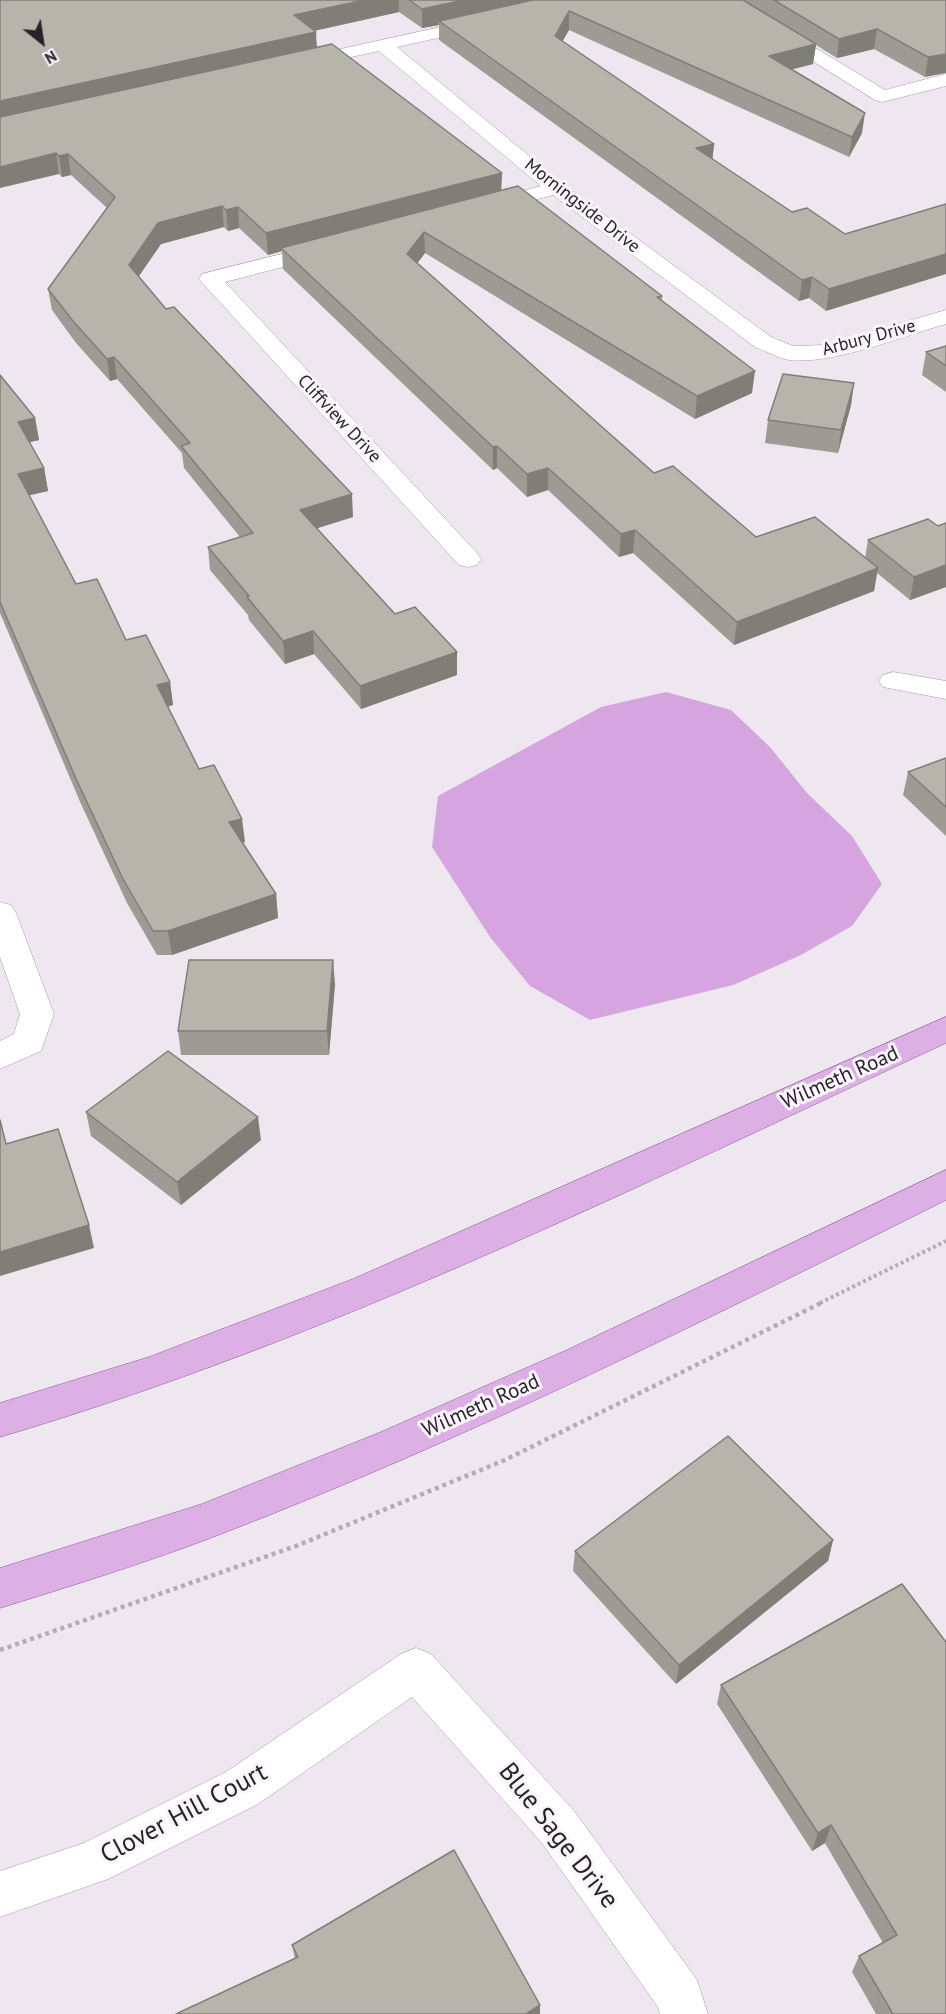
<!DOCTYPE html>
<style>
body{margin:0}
#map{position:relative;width:946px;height:2014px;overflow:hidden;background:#eee7ef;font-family:"PT Sans",sans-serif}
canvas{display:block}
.north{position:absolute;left:12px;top:12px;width:60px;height:60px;-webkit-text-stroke:4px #fbf4fc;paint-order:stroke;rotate:150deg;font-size:16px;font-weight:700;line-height:24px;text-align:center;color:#262427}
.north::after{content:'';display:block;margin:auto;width:21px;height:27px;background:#262427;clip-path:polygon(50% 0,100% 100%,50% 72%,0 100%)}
</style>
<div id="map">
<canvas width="946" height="2014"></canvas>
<div class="north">N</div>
</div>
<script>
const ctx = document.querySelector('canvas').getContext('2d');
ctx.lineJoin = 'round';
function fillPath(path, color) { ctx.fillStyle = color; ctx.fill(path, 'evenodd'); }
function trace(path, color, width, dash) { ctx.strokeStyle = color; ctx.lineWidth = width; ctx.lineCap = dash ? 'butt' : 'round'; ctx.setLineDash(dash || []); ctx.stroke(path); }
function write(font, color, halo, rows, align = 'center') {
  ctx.font = font + ' "PT Sans",sans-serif'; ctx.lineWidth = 6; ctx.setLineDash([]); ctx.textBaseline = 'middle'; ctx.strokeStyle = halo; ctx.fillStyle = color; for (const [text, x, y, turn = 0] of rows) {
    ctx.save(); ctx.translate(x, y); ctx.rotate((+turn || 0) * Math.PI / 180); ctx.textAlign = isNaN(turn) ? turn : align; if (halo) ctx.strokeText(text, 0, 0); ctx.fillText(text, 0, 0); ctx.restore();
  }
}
fillPath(new Path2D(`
 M666 692 731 710 770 747 807 793 852 836 882 884 852 926 799 956 733 985 590 1020 530 986 490 937 432 847 438 796 601 707Z`), '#d6a4df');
const minor = new Path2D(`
 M715 0H736L885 90 946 74V86L882 102 875 100Z
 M481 18 487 19 490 23 487 27 397 47 563 184 771 337 793 346 825 345 946 310V324C903 336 832 365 789 360 778 358 766 351 755 347L553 195 488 212 481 210 478 206 481 202 541 186 379 51 300 68 294 67 291 63 294 59 300 58Z
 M325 243 333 244 336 249 333 254 225 282 477 553 481 559 477 565 468 567 459 565 199 279 202 274Z
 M893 672 946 681V699L883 687 879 681 883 675Z
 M0 902 11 905 16 913 54 1014 41 1051 0 1069V1041L14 1034 20 1014 0 957Z
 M416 1648 431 1654 574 1811 697 1980 708 2014H660L658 2007 542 1843 412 1697 258 1804 108 1879 0 1917V1871L84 1843 226 1772 401 1654Z`);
const major = new Path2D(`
 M946 1017V1043C636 1187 328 1340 0 1437V1403L149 1357 353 1279Z
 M946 1170V1200C708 1319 470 1438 221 1534 149 1562 74 1585 0 1608V1568L202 1504 381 1432 567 1350Z`);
trace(minor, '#a49da5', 1);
trace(major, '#8d5c97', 1);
trace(new Path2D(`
 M820 1303 946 1241`), '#b2acb3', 4, [3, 3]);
trace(new Path2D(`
 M0 1650 296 1546 505 1460 823 1302`), '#b2acb3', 4.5, [4, 4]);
fillPath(minor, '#fff');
fillPath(major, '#dcafe5');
fillPath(new Path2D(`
 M0 0H946L925 77 874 49 837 58 816 45 813 64 792 69 862 133 849 157 569 30 562 41 714 144 712 160 792 212 845 234 826 311 809 298 799 301 439 40V25L422 28 399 12 314 31 317 47 502 173 501 190 662 296V300L752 393 695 419 425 253 417 263 654 473 756 537 865 558 868 540 938 526 946 523V587L910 600 877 573 874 591 734 645 633 553 619 557 548 490 527 497 497 468 493 470 283 269 282 251 268 255 239 228 228 231 224 227 161 244 139 276 166 309 353 517 317 528 395 614 457 652V675L361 709 314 654 285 664 249 620 248 615 210 570 208 547 240 537 184 468 182 453 117 379 110 381 76 343 52 310 48 289 107 208 71 175 62 177 59 174Z
 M946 346V392L922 375 926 352Z
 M0 375 35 418 39 440 30 442 44 468 48 491 29 495 76 584 126 640 170 682 173 705 168 707 199 769 245 842 243 843 276 894 278 918 172 955H157L127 903 81 804 0 613Z
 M854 383 851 405 838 453 765 443 768 420Z
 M946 758V836L903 795 908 772Z
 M335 984 329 1055H181L178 1031Z
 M86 1112 261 1140 181 1205 91 1136Z
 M833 1540 828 1561 676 1684 573 1571 575 1551Z
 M902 1584 946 2014H876L852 1972 859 1956 883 1943 825 1843 812 1851 717 1704 721 1685Z
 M292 1945 540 2005V2014H176L295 1959Z`), '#9c9c94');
fillPath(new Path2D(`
 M365 0H399V12L295 35 294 15Z
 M464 0H551L439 21V25L422 28V9Z
 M569 11V30L554 56 555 36Z
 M877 29 874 49 837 58 839 39Z
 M316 32 317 52 0 122V101Z
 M816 44 813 64 767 76 769 56Z
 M946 54V73L925 77 928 57Z
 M865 113 862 133 849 157 852 137Z
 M714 144 712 164 696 148Z
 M56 153 59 174 0 188V167Z
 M68 154 71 175 62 177 59 156Z
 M502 173 501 194 281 248 282 251 268 255 266 233Z
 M222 206 224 227 161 244 132 286 129 265 158 223Z
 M238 207 239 228 228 231 226 210Z
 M424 232 425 253 408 276 407 254Z
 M946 254V274L826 311 829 289Z
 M812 277 809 298 799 301 802 280Z
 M114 357 117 379 110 381 107 359Z
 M755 371 752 393 695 419 697 396Z
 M854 383 851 405 838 453 841 430Z
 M35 418 39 440 22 444 18 422Z
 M497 446V468L493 470V447Z
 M44 468 48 491 22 497 18 474Z
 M548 468V490L527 497V474Z
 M352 494 353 517 302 533 300 510Z
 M635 530 633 553 619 557 621 534Z
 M946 565V587L910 600 914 577Z
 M878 568 874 591 734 645 737 622Z
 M313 631 314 654 285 664 283 641Z
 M457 652V675L361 709 360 686Z
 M170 682 173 705 161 708 157 685Z
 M242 819 245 842 232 846 229 822Z
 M276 894 278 918 172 955 168 931Z
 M333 960 335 984 329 1055 327 1031Z
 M258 1117 261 1140 181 1205 177 1182Z
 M89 1225 94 1248 0 1276V1252Z
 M833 1540 828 1561 676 1684 679 1665Z
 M831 1825 825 1843 812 1851 818 1833Z
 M540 2005V2014H526Z`), '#7f7f78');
const building = new Path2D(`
 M0 0H365L294 15 316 32 0 101Z
 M409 0H464L422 9Z
 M533 0H743L816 44 769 56 865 113 852 137 569 11 555 36 714 144 696 148 792 212 807 208 845 234 946 204V254L829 289 812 277 802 280 439 21Z
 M774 0H946V54L928 57 877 29 839 39Z
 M332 44 502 173 266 233 238 207 226 210 222 206 158 223 129 265 166 309 174 307 352 494 300 510 395 614 415 607 457 652 360 686 313 631 283 641 247 597 249 596 208 547 253 533 181 446 190 443 114 357 107 359 73 321 48 289 115 197 68 154 59 156 56 153 0 167V117Z
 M518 186 662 296 657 297 755 371 697 396 424 232 407 254 654 473 673 466 756 537 815 517 878 568 737 622 635 530 621 534 548 468 527 474 497 446 493 447 281 248Z
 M946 346V366L926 352Z
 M783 374 854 383 841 430 768 420Z
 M0 375 35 418 18 422 44 468 18 474 76 584 97 579 126 640 146 635 170 682 157 685 199 769 214 765 242 819 229 822 276 894 168 931H153L123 879 77 781 0 602Z
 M928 519 938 526 946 523V565L914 577 868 540Z
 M946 758V807L908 772Z
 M189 960H333L327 1031H178Z
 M168 1051 258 1117 177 1182 86 1112Z
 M0 1120 6 1144 58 1129 89 1225 0 1252Z
 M728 1436 833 1540 679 1665 575 1551Z
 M902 1584 946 1642V2014H893L859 1956 897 1935 831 1825 818 1833 721 1685Z
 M454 1850 540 2005 526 2014H176L298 1957 292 1945Z`);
fillPath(building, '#b5b5ac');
trace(building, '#7f7f78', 1.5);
write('18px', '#262427', '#fbf4fc', [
 ["Morningside Drive",582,206,38],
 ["Arbury Drive",869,338,-15],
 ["Cliffview Drive",339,419,47]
]);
write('21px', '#262427', '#fbf4fc', [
 ["Wilmeth Road",840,1078,-24],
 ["Wilmeth Road",481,1406,-24]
]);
write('26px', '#262427', '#fbf4fc', [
 ["Clover Hill Court",184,1814,-28],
 ["Blue Sage Drive",558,1836,52]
]);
</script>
